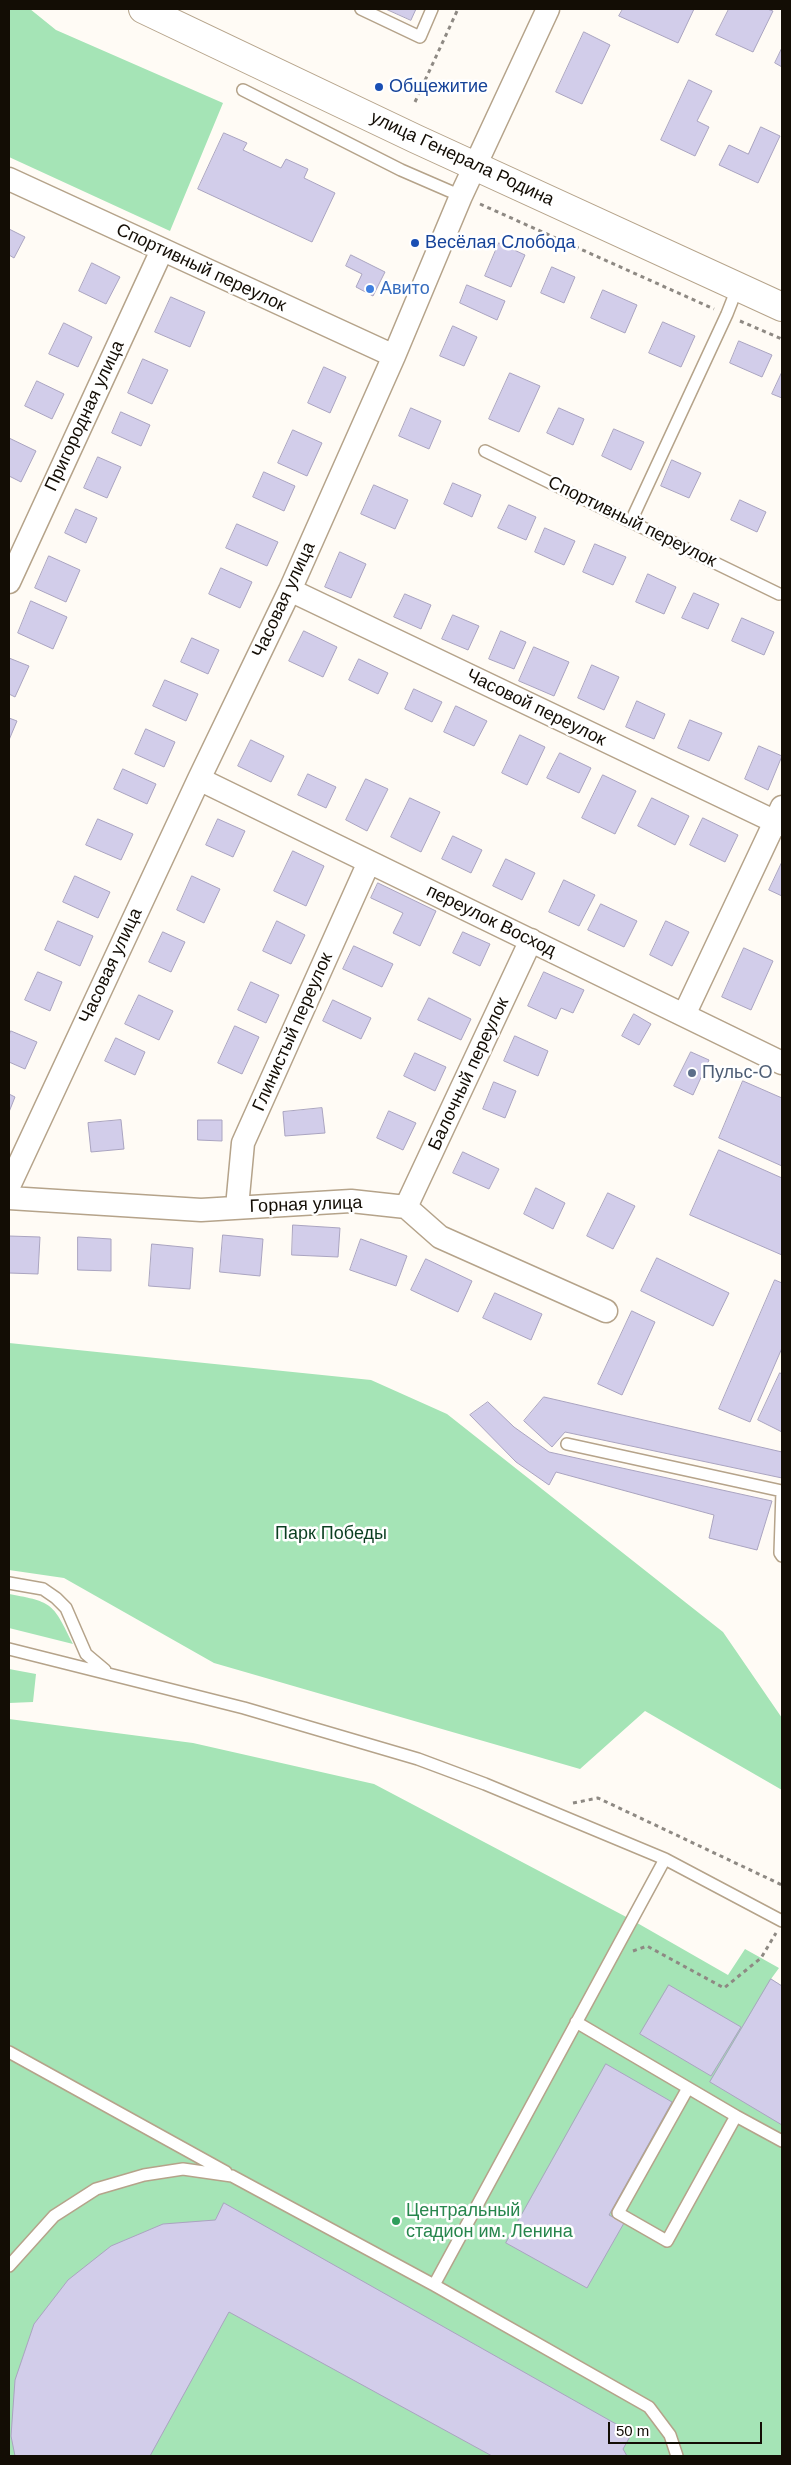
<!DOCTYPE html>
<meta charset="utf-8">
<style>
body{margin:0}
#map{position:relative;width:791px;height:2465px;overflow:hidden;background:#fffbf5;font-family:Helvetica,sans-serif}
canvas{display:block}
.frame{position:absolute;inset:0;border:10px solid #130d05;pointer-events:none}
.scale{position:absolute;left:608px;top:2422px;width:154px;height:22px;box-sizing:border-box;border:2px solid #130d05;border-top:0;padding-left:6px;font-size:15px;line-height:18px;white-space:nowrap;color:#130d05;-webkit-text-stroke:4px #fff;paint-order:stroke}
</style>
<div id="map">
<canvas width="791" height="2465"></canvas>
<div class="frame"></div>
<div class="scale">50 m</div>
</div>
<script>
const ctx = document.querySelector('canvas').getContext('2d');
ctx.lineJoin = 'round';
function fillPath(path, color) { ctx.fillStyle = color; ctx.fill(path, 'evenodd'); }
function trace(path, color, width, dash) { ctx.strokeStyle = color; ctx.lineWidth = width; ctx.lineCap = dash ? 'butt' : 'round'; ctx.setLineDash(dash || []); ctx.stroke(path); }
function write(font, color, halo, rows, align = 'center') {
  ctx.font = font + ' Helvetica,sans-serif'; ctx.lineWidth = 5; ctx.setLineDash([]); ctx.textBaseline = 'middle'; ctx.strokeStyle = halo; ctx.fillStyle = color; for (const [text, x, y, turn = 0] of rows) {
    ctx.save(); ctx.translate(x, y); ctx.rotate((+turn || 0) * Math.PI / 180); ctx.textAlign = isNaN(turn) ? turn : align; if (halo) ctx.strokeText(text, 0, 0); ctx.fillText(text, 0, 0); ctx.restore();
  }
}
fillPath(new Path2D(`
 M9 9H30L56 30 223 103 170 231 9 157Z
 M9 1343 371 1380 447 1414 723 1632 782 1718V1790L645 1711 580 1769 214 1663 64 1578 9 1570Z
 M9 1594C54 1602 53 1604 73 1644L9 1628Z
 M9 1669 36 1674 33 1702 9 1703Z
 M9 1719 193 1743 374 1784 632 1920 728 1975 745 1949 779 1968 771 1979 782 1986V2456H9Z`), '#a5e4b6');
const building = new Path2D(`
 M386 9H416L411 20Z
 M623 9H694L678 43 619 16Z
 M729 9H767L773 11 753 52 716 35Z
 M584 32 610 45 582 104 556 92Z
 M782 48V67L775 63Z
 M689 80 712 91 697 121 709 127 695 156 661 140Z
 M761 127 780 136 758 183 719 165 729 145 748 154Z
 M224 133 247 143 243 150 281 168 286 159 308 169 304 178 335 193 312 242 198 189Z
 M9 229 25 237 14 258 9 255Z
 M499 243 525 255 511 287 485 276Z
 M351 255 385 272 373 296 356 287 362 274 346 266Z
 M92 263 120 277 106 304 79 291Z
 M552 267 575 277 564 303 541 293Z
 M467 285 505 301 497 320 460 303Z
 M603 290 637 305 625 333 591 318Z
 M171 297 205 312 190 347 155 332Z
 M663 322 695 336 681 367 649 353Z
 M64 323 92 337 78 367 49 354Z
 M453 326 477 337 464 366 440 356Z
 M739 341 772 355 762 377 730 363Z
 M143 359 168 370 152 404 128 393Z
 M324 367 346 377 330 413 308 403Z
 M782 372V398L772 394Z
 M510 373 540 386 519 432 489 419Z
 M37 381 64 394 52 419 25 406Z
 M411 408 441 421 429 449 399 436Z
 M559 408 584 419 573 445 547 433Z
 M121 412 150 425 141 446 112 433Z
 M614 429 644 442 631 470 602 456Z
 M293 430 322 443 307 476 278 463Z
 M9 438 36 451 21 482 9 476Z
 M98 457 121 467 107 498 84 488Z
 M672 460 701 473 689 498 661 486Z
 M264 472 295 486 284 511 253 497Z
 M453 483 481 495 472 517 444 504Z
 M374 485 408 500 395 529 361 514Z
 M740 500 766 512 757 532 731 520Z
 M509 505 536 517 526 540 498 528Z
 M76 509 97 518 86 543 65 533Z
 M237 524 278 542 267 566 226 548Z
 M545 528 575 541 564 565 535 552Z
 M595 544 626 557 613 585 583 572Z
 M340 552 366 564 351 598 325 587Z
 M49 556 80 570 66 602 35 588Z
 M221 568 252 582 240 608 209 594Z
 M648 574 676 587 664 614 636 602Z
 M694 593 719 604 708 629 682 618Z
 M405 594 431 605 421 629 394 617Z
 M31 601 67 617 53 649 18 633Z
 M453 615 479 626 468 650 442 639Z
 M742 618 774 632 764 655 732 641Z
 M304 631 337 647 323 677 289 661Z
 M501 631 526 642 514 669 489 659Z
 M192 638 219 650 208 674 181 662Z
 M534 647 569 662 554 696 519 681Z
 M9 658 29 666 15 697 9 694Z
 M359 659 388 673 378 694 349 680Z
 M592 665 619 677 604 710 578 698Z
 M165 680 198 694 186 721 153 706Z
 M414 689 442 702 432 722 405 709Z
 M637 701 665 714 654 739 626 727Z
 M456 706 487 721 474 746 444 732Z
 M9 718 17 721 9 740Z
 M690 720 722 733 709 761 678 748Z
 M146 729 175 742 164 767 135 754Z
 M520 735 545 747 527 785 502 773Z
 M251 740 284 756 271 782 238 766Z
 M759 746 782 756 768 790 745 779Z
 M560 753 591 768 579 793 547 778Z
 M123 769 156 784 147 804 114 789Z
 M308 774 336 787 326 808 298 795Z
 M603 775 636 791 615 834 582 818Z
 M366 779 388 789 367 831 346 820Z
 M410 798 440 812 421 852 391 837Z
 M652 798 689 816 675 845 638 826Z
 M703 818 738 835 725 862 690 845Z
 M98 819 133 834 121 860 86 845Z
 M218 819 245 831 233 857 206 845Z
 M453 836 482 850 471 873 442 859Z
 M293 851 324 866 306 906 274 891Z
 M506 859 535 873 522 900 493 886Z
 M782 862V896L769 890Z
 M75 876 110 892 98 918 63 902Z
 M192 876 220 889 204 923 177 910Z
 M564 880 595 895 579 926 549 912Z
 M378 883 436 911 420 946 393 933 403 913 371 898Z
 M601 904 637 921 624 947 588 930Z
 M58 921 93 936 80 966 45 950Z
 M277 921 305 935 291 964 263 951Z
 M666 921 689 932 672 966 650 955Z
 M163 932 185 942 171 972 149 962Z
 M463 932 490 944 480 966 453 953Z
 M354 946 393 964 382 987 343 969Z
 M744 948 773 961 751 1010 722 997Z
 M38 972 62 982 50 1011 25 1000Z
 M544 972 584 990 573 1013 561 1008 556 1019 528 1006Z
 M251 982 279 995 266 1023 238 1010Z
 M139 995 173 1011 159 1040 125 1024Z
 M429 998 471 1019 461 1040 418 1020Z
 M333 1000 371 1018 361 1039 323 1021Z
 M634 1014 651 1024 639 1045 622 1036Z
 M235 1026 259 1037 242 1074 218 1063Z
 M11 1031 37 1042 25 1069 9 1062V1036Z
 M515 1036 548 1051 538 1076 504 1061Z
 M116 1038 145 1052 135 1075 105 1061Z
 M691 1052 709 1060 693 1095 674 1086Z
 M415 1053 446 1067 435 1091 404 1076Z
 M743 1081 782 1098V1166L719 1138Z
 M494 1082 516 1091 505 1118 483 1109Z
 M9 1094 15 1097 9 1112Z
 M322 1108 325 1133 285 1136 283 1112Z
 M389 1111 416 1123 403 1150 377 1138Z
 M121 1120 124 1149 91 1152 88 1123Z
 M198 1120H222V1141L198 1140Z
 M719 1150 782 1178V1255L690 1215Z
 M463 1152 499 1169 489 1189 453 1173Z
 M536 1188 565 1203 553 1229 524 1214Z
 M608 1193 635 1206 613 1249 587 1236Z
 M293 1225 340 1228 338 1257 292 1255Z
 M223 1235 263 1239 260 1276 220 1272Z
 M9 1236 40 1237 38 1274 9 1273Z
 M78 1237 111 1239V1271L78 1270Z
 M361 1239 407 1256 396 1286 350 1270Z
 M152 1244 193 1248 190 1289 149 1286Z
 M657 1258 729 1293 713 1326 641 1291Z
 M426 1259 472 1281 458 1312 411 1290Z
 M775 1280 782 1283V1348L750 1422 719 1409Z
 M495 1293 542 1314 531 1340 483 1318Z
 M632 1311 655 1322 622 1395 598 1384Z
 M780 1373 782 1374V1432L758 1420Z
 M544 1397 782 1452V1478L565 1432 552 1447 524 1421Z
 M488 1402 514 1427 549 1452 772 1501 757 1550 709 1538 714 1515 556 1472 549 1485 516 1462 470 1415Z
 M771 1979 782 1986V2125L710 2082Z
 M669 1985 741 2027 711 2076 640 2034Z
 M606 2064 672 2102 609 2215 624 2223 587 2288 506 2243Z
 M224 2203 632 2433 623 2449 627 2456H492L229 2312 150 2456H15L11 2436 15 2380 34 2324 68 2280 111 2246 163 2224 215 2220Z`);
fillPath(building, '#d2cdea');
trace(building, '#aaa4c0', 1);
const lane = new Path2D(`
 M361 9 420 37 432 9
 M243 90 401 170 461 196
 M485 451 779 594
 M631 521 727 314 738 286
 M567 1444 782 1491 780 1553 782 1556
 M9 1583 43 1589 56 1598 66 1608 86 1654 105 1670
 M9 1649 244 1708 418 1759 485 1784 665 1859 782 1921
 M576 2022 736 2116 667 2241 618 2213 688 2088
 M9 2052 226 2172
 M736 2116 782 2141
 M9 2266 54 2216 96 2189 144 2175 183 2169 232 2176 434 2285 649 2407 670 2435 677 2456
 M434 2285 665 1859`);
const street = new Path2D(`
 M9 179 394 356
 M9 582 162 250
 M290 590 782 825
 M199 779 782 1063
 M684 1015 782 807
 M9 1186 199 779 290 590 394 356 461 196 548 9
 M9 1198 201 1210 351 1201 406 1207 440 1237 606 1311
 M237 1207 243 1143 369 862
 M406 1207 531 940`);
const secondary = new Path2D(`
 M143 9 416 139 782 307`);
trace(lane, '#b5a38a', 14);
trace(street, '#b5a38a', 25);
trace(secondary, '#b5a38a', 30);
trace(new Path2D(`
 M415 102 458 9
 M480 204 714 309
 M740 321 782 339
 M573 1803 598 1798 782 1885
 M633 1951 647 1946 724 1988 761 1958 776 1933`), '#8e8983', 3, [4, 4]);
trace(lane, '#fff', 11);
trace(street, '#fff', 22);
trace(secondary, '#fff', 28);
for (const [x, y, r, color] of [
 [379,87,5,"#1a4fb4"],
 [415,243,5,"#1a4fb4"],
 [370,289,5,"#3f7fe0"],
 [692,1073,5,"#5c6f8a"],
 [396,2221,5,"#2e9e5b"]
]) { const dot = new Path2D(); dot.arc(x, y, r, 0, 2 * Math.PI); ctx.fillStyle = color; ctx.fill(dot); trace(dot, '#fff', 2); }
write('18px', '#164399', '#fff', [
 ["Общежитие",389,87],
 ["Весёлая Слобода",425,243]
], 'left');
write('18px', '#130d05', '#fff', [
 ["улица Генерала Родина",462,159,25],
 ["Спортивный переулок",201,268,25],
 ["Пригородная улица",85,416,-65],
 ["Спортивный переулок",632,522,26],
 ["Часовая улица",284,600,-65],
 ["Часовой переулок",536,708,26],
 ["переулок Восход",491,921,26],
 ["Часовая улица",111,966,-65],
 ["Глинистый переулок",293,1032,-66],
 ["Балочный переулок",469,1074,-65],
 ["Горная улица",306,1205,-2]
]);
write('18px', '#366cbe', '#fff', [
 ["Авито",380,289]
], 'left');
write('18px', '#4e5e75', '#fff', [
 ["Пульс-О",702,1073]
], 'left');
write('18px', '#0a3e20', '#fff', [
 ["Парк Победы",331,1534]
]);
write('18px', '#27864d', '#fff', [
 ["Центральный",406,2211],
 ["стадион им. Ленина",406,2232]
], 'left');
</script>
